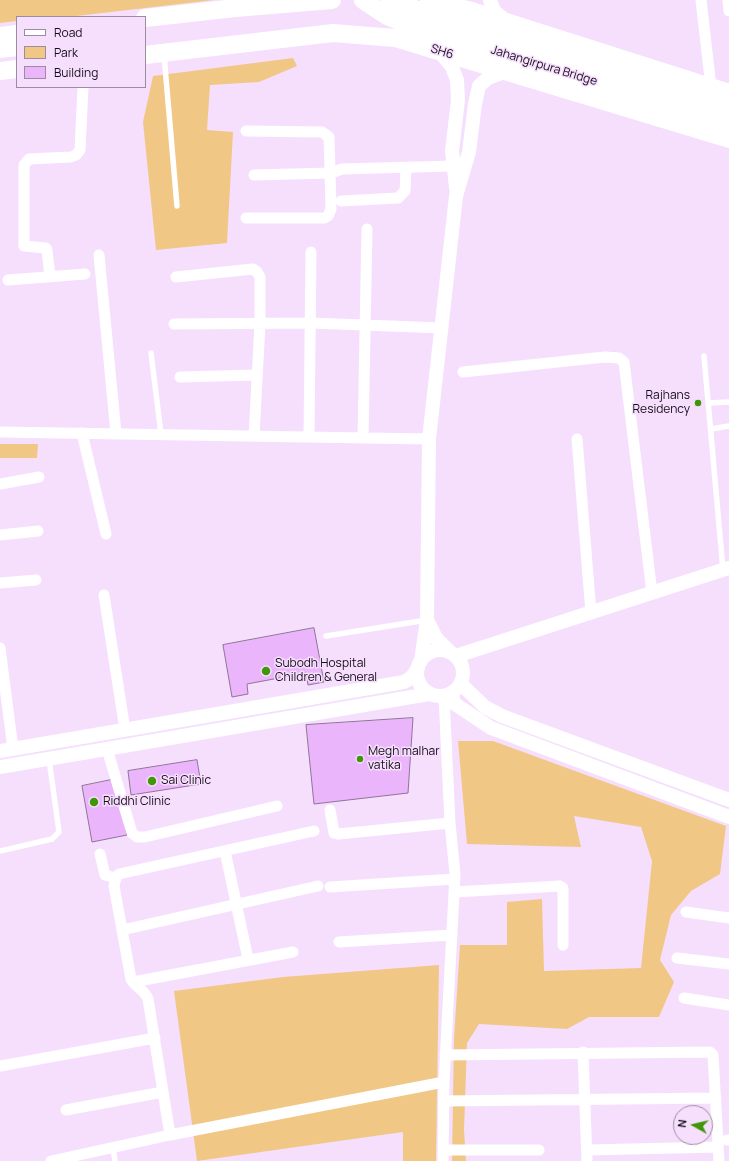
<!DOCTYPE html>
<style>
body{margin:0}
#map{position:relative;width:729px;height:1161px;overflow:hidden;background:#f6dffd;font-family:Manrope,sans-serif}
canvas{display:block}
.legend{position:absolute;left:16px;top:16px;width:130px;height:72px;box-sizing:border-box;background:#f6dffd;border:1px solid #9d8ba2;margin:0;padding:5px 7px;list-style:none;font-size:12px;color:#170d1a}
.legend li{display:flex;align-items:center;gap:8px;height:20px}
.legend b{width:20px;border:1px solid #9d8ba2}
.north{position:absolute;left:673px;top:1105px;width:40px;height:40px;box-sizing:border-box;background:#f6dffd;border:1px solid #9d8ba2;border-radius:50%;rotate:278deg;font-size:11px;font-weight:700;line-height:16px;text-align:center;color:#170d1a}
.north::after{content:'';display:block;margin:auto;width:14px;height:18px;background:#3f9609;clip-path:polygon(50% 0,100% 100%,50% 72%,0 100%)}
</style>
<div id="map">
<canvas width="729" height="1161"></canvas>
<ul class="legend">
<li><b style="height:5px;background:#fff"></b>Road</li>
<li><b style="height:11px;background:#f1c786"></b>Park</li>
<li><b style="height:11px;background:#ebb5fc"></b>Building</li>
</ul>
<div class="north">N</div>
</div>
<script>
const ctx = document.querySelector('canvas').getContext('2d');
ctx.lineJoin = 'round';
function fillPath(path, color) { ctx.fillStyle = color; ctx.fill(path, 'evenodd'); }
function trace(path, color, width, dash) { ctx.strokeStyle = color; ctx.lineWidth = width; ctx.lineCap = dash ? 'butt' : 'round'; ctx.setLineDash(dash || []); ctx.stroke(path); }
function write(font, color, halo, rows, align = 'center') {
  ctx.font = font + ' Manrope,sans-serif'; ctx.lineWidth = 3; ctx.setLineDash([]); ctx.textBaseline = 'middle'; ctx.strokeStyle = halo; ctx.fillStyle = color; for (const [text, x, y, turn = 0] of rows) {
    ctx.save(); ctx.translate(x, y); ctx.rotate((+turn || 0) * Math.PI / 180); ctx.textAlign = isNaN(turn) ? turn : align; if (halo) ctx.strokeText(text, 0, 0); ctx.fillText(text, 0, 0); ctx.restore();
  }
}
fillPath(new Path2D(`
 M0 0H214L68 17H17V21L0 23Z
 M293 58 297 66 259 82 210 85 207 130 233 132 227 243 156 250 143 122 153 76Z
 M0 444H38L37 458H0Z
 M458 741H493L726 826 720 874 691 891 671 915 660 960 674 982 659 1017H589L567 1029 479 1024 467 1043 464 1130 466 1161H452L454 1038 460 945H507V902L542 899 544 971 641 968 652 861 641 827 574 816 581 847 467 844Z
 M439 965 436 1161H403V1132L197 1161 174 991 283 977Z`), '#f1c786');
const building = new Path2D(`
 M314 628 324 682 308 685 306 673 247 684 248 694 232 697 223 645Z
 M413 718 408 793 314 804 306 725Z
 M197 760 201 784 131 795 128 771Z
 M116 779 127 835 92 842 82 786Z`);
fillPath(building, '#ebb5fc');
trace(building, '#8e7497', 1);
trace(new Path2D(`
 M164 55 177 206
 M151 353 161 434
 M704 356 723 570
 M709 403 729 402
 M711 429 729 426
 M326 636 427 620
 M0 851 52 839 59 832 49 759
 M113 1148 115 1161`), '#fff', 5.5);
trace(new Path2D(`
 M701 0 711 87
 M728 0 729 11
 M246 131 322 132 329 137 331 209 328 216 324 218H246
 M254 175 331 173 342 169 453 166
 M341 201 398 198 405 191 406 168
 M99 255 116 434
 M50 277 47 250 46 248 24 246V165L29 159 71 157 76 155 80 150 83 87
 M176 277 253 269 257 272 260 277V324L254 436
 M8 280 85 274
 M174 324 311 323 442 328
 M463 372 605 357 619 358 624 362 652 593
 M180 377 257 375
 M0 432 429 439
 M82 433 106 534
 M309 437 311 252
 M363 438 367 229
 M577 439 591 613
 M0 484 39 477
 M0 535 38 531
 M0 583 36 580
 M104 595 125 730
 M0 648 13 749
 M107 749 132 833 137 837H145L277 806
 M330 810 334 833 338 834 450 823
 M225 851 248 959
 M100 854 105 875 116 878
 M330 887 455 879
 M454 892 560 886 563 888V945
 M686 912 729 918
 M122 930 318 886
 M339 942 452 935
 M677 958 729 964
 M133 982 293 952
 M684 998 729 1005
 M583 1052 587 1161
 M445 1055 710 1052 713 1055 719 1161
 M0 1066 155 1038
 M444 1101 716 1098
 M66 1110 163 1092
 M170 1135 148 999C144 989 135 987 131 979L114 886 116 878 119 874 314 831
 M727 1140H729
 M444 1150H539
 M587 1150 718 1147
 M51 1161 170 1135 444 1082
 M443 1161 444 1082 455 874 450 823 444 696`), '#fff', 11);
trace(new Path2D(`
 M490 0 494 11 506 21
 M440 49V52L452 67 457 80 458 100 452 151 456 188
 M427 620 436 638 449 651
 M417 673a23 23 0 1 1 46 0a23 23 0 1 1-46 0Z
 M456 656 729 568
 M421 661 427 620 429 439 456 196 469 152 475 104 479 86 488 78 505 72 506 68
 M461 684 485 707 502 716 729 800
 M451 694 455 704 491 728 729 817
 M0 751 404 682 412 677 418 668
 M0 767 429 694`), '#fff', 14);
trace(new Path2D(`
 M363 0 387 16 409 25 729 122
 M390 0 415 9 729 107
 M429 0 475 12 729 93
 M145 18 235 8 332 0
 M0 36 17 34
 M0 49 17 47
 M145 55 333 33 395 38 729 139
 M0 71 17 69`), '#fff', 18);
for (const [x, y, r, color] of [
 [698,403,4,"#3f9609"],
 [266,671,5,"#3f9609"],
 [360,759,4,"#3f9609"],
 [152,781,5,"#3f9609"],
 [94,802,5,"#3f9609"]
]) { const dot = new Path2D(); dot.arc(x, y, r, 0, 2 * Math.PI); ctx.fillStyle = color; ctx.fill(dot); trace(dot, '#f6dffd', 1.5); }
write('12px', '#170d1a', '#f6dffd', [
 ["SH6",442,52,17],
 ["Jahangirpura Bridge",544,66,17]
]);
write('12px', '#170d1a', '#f6dffd', [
 ["Rajhans",690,396,"right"],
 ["Residency",690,410,"right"],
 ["Subodh Hospital",275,664],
 ["Children & General",275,678],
 ["Megh malhar",368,752],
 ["vatika",368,766],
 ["Sai Clinic",161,781],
 ["Riddhi Clinic",103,802]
], 'left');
</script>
